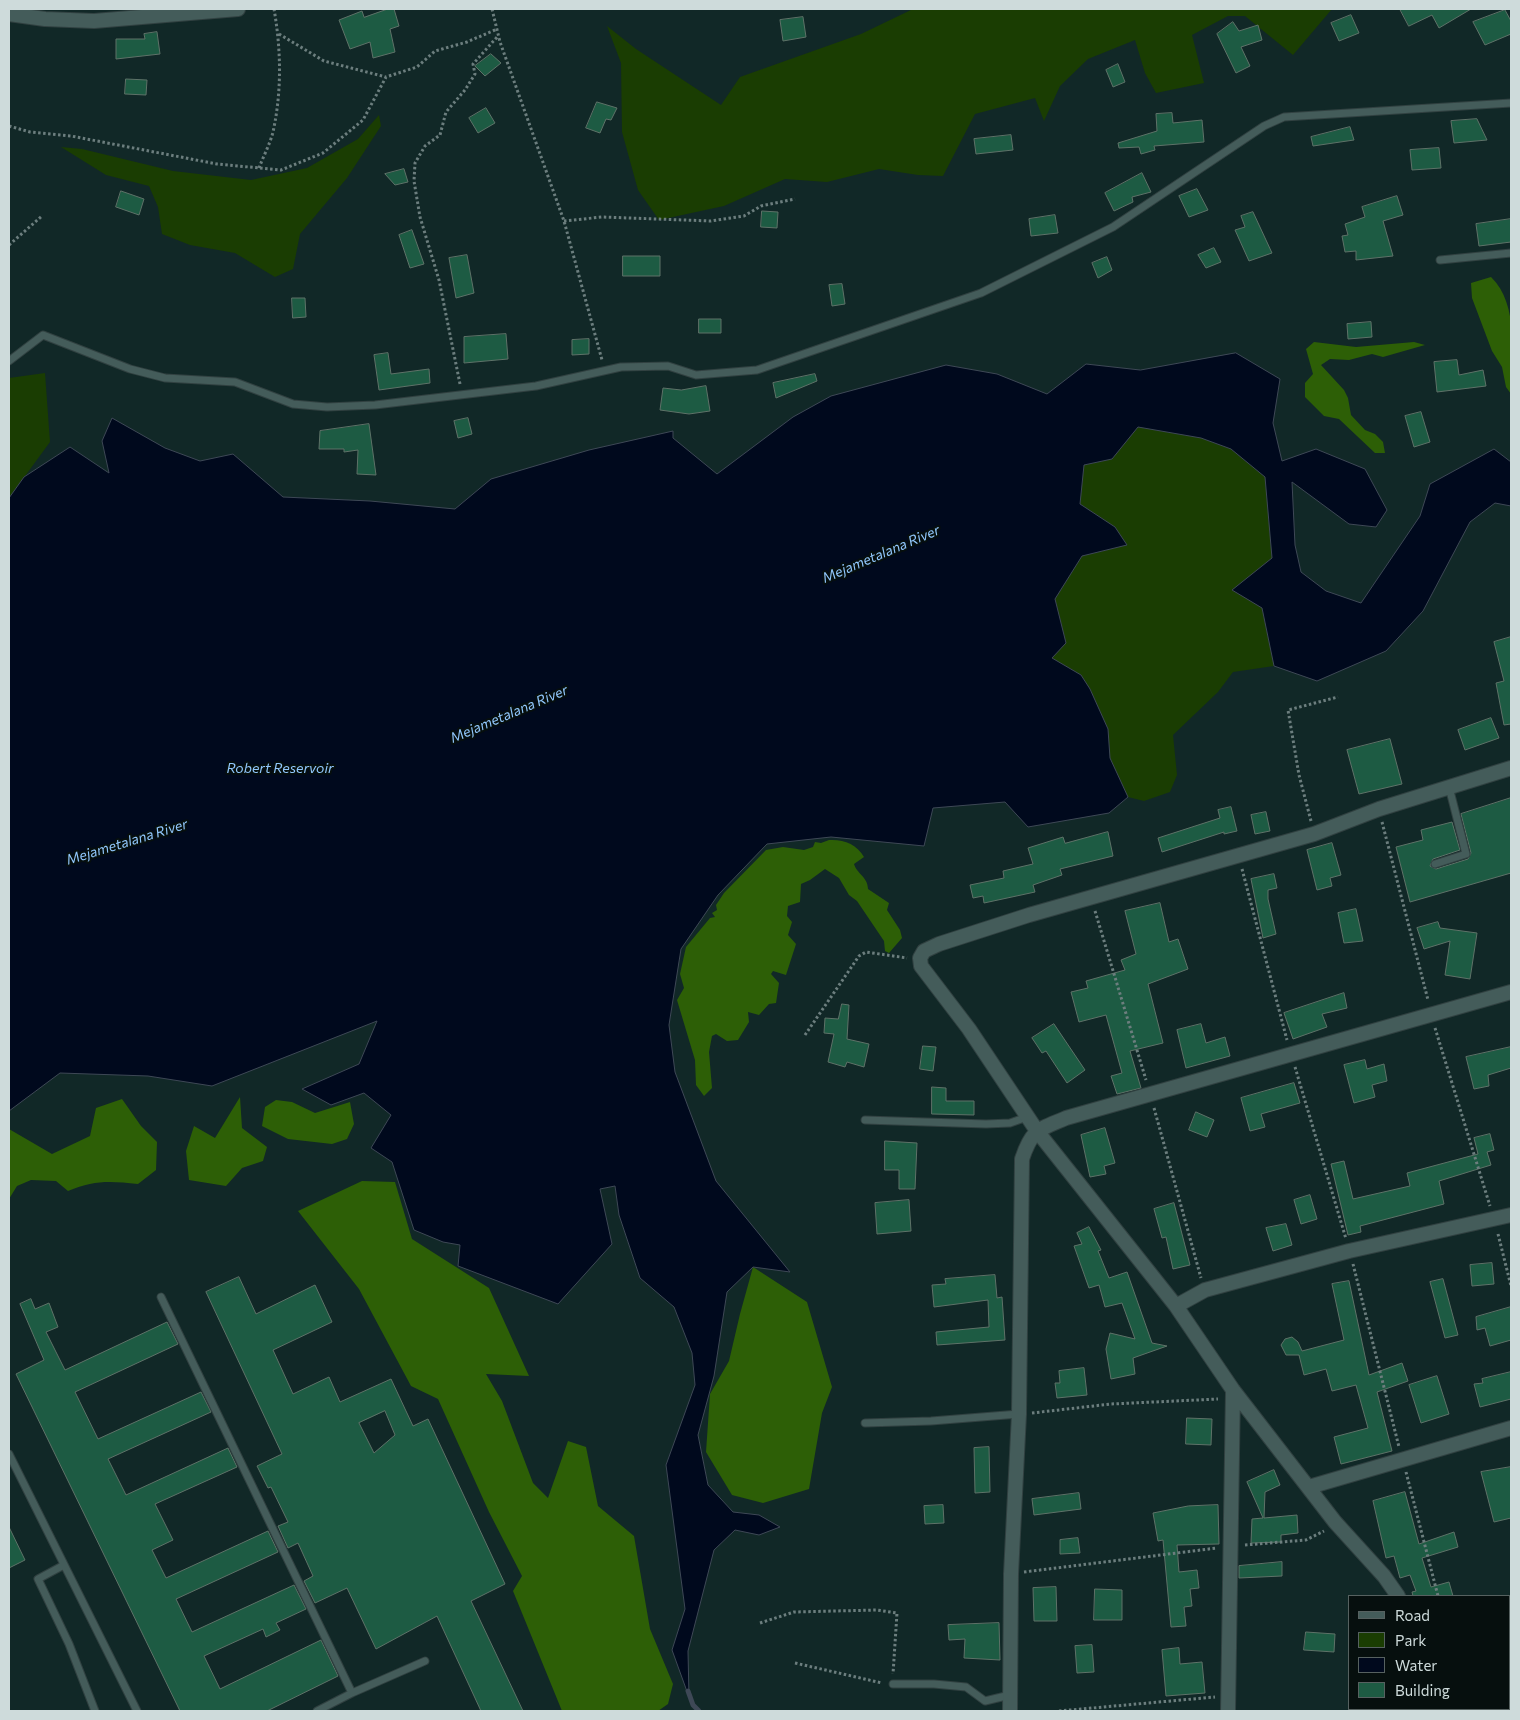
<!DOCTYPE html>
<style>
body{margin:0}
#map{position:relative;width:1520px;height:1720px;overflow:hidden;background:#112827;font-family:Commissioner,sans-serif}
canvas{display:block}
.frame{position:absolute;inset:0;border:10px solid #cedbdb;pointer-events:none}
.legend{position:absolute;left:1348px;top:1595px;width:162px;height:115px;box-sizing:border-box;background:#060f0e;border:1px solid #566160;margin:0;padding:6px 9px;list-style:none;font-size:15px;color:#cedbdb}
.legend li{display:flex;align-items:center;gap:10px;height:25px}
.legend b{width:25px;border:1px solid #566160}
</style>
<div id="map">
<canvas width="1520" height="1720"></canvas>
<div class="frame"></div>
<ul class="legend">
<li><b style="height:6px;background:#445c5a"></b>Road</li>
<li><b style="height:14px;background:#1a3d02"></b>Park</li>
<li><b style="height:14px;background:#00091d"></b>Water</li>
<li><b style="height:14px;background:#1d5b43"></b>Building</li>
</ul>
</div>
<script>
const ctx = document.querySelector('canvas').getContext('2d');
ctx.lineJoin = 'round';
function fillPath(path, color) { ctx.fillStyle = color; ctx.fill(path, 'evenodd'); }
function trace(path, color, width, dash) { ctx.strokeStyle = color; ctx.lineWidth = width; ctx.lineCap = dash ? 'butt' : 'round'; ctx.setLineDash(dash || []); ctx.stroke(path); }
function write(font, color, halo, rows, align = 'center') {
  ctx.font = font + ' Commissioner,sans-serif'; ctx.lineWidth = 4; ctx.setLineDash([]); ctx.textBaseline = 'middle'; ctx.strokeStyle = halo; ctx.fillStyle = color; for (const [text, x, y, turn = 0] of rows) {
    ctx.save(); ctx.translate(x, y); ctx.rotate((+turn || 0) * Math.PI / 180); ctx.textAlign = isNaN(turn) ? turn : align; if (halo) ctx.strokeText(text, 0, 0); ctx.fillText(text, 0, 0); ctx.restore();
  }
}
fillPath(new Path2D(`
 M913 9H1332L1293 55 1245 16H1228L1192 35 1204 83 1156 93 1145 73 1135 40 1088 59 1060 86 1044 121 1035 98 975 114 943 176 918 175 879 169 827 182 785 179 724 206 659 220 638 190 622 132 621 63 607 26 636 49 721 105 740 77 861 34Z
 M379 115 381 126 347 178 300 234 293 269 275 277 235 253 190 245 162 234 158 207 149 186 106 175 61 147 82 149 173 171 251 180 307 168 358 139Z
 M45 373 50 442 9 498V378Z
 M1138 427 1201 438 1231 449 1265 477 1272 558 1262 608 1274 666 1233 672 1218 692 1173 735 1177 775 1170 792 1144 801 1128 797 1110 758 1108 729 1090 689 1081 675 1051 658 1066 642 1055 599 1082 556 1127 545 1115 527 1080 504 1084 465 1112 459Z`), '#1a3d02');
fillPath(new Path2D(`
 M1491 277C1520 305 1511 357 1511 394L1506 387 1502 367 1492 351 1472 298 1471 283Z
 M1314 342 1356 347 1414 342 1425 345 1383 357 1372 354 1349 360 1330 359 1321 365 1344 390 1348 398 1351 415 1365 430 1375 434 1383 442 1385 453H1375L1339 419 1324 416 1305 397V383L1313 374 1306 349Z
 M829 840C843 839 857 844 864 857L854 864C857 874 868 877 868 889L889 903 887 910 900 930 902 938 889 953 885 951 884 941 857 901 849 895 839 878 825 869 810 880 801 884 800 902 788 906 787 916 792 922 788 935 796 944 786 975 773 971 771 974 779 983 776 1003 769 1004 759 1015 748 1012 749 1022 738 1040 727 1041 716 1034 712 1036 709 1052 712 1088 704 1096 696 1085 695 1060 677 1000 684 988 680 974 686 947 710 918 715 917 712 913 717 910 716 905 724 893 766 850 783 847 804 850 813 847 815 842 821 843Z
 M240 1097 242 1128 267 1147 263 1161 242 1168 226 1186 189 1180 186 1151 194 1126 215 1138Z
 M122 1099 141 1126 157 1142 156 1170 138 1184C110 1181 94 1180 68 1191L56 1181 31 1180 17 1186 9 1199V1129L52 1154 90 1136 96 1108Z
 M276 1100 292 1102 315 1113 350 1102 354 1124 347 1139 332 1144 288 1139 262 1126 265 1107Z
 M362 1181 395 1182 412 1239 489 1288 529 1376 486 1374 502 1401 533 1483 548 1498 568 1441 586 1447 598 1506 634 1536 650 1629 673 1684 668 1704 658 1711H562L513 1591 522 1576 489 1512 438 1399 411 1386 359 1289 298 1211Z
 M753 1267 807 1302 832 1387 822 1413 809 1489 763 1503 732 1495 706 1452 710 1394 729 1361 740 1314Z`), '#2d5f06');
const water = new Path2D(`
 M1236 353 1280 379 1273 423 1282 461 1316 449 1365 469 1387 510 1376 527 1349 524 1292 482 1295 545 1301 572 1326 591 1361 603 1420 516 1430 484 1494 449 1511 462V506L1495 503 1470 522 1423 611 1386 651 1317 681 1274 666 1262 608 1232 590 1272 558 1265 477 1231 449 1201 438 1138 427 1112 459 1084 465 1080 504 1115 527 1127 545 1082 556 1055 599 1066 643 1052 658 1081 675 1090 689 1108 729 1110 758 1128 797 1109 813 1028 827 1005 802 933 808 924 846 831 837 767 844 718 895 681 949 669 1025 675 1072 716 1181 790 1272 753 1267 727 1292 714 1376 698 1435 708 1485 733 1512 759 1515 780 1527 759 1535 735 1530 714 1550 688 1651 689 1697 672 1650 685 1609 666 1465 695 1385 692 1353 674 1307 640 1278 619 1215 615 1186 600 1189 612 1244 558 1304 458 1266 460 1245 443 1242 414 1230 392 1162 371 1148 391 1115 364 1093 331 1105 302 1089 359 1064 377 1021 212 1086 148 1076 60 1073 9 1111V498L24 477 70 447 109 473 102 441 112 418 165 448 200 461 233 454 283 497 370 501 455 509 491 479 589 450 673 431V438L717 474 793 417 831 396 946 365 997 374 1047 394 1086 364 1140 370Z`);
fillPath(water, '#00091d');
trace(water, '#3e4856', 1);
trace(new Path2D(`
 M688 1691 693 1705 699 1711`), '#3e4856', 5);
const building = new Path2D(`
 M388 9H394L399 26 390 29 395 52 373 58 370 42 350 49 339 20 362 11 364 17Z
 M1400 9H1471L1439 28 1432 15 1409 26Z
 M1505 10 1511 21V34L1485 45 1473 22Z
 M1351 15 1359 33 1339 41 1331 23Z
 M803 17 806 37 783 41 780 20Z
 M1233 22 1239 31 1258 25 1262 40 1241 47 1250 66 1236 73 1217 34Z
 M157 32 160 54 116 59V39H145L144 34Z
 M491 54 501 63 485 76 475 66Z
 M1118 64 1125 82 1113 87 1106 70Z
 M126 79 147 80 146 95 125 94Z
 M597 102 617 108 611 120 606 119 600 133 586 128Z
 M486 108 495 123 478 133 469 118Z
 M1172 113 1173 123 1202 120 1204 142 1154 146 1155 150 1141 154 1139 147 1119 148 1118 143 1157 131 1156 114Z
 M1477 119 1487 140 1454 143 1451 121Z
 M1350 127 1354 140 1313 146 1311 137Z
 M1011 135 1013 150 976 154 974 139Z
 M1439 148 1441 168 1412 170 1410 150Z
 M404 169 408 182 395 185 385 174Z
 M1142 173 1151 192 1132 197 1133 202 1114 211 1105 193Z
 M1197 189 1208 210 1189 217 1179 196Z
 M121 191 144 199 139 215 116 207Z
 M1397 196 1403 215 1383 221 1393 256 1356 260V251L1345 252 1342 236 1348 235 1345 224 1365 217 1362 207Z
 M762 211 778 212 777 228 761 227Z
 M1253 212 1272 253 1249 261 1235 230 1245 227 1241 216Z
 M1055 215 1058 233 1031 236 1029 219Z
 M1511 219V242L1479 246 1476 224Z
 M412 230 424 264 410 268 399 235Z
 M1214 248 1221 262 1206 268 1198 255Z
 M467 255 474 293 456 298 449 258Z
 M623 256H660V276H623Z
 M1107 257 1112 270 1098 278 1092 263Z
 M842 284 845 304 832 306 829 285Z
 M292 298H305L306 317 293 318Z
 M699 319H721V333H699Z
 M1371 322 1372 337 1348 339 1347 324Z
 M506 334 508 359 464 363V337Z
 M589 339V354L572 355V340Z
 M388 353 391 374 429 369 430 383 379 390 374 355Z
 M1457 360 1459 375 1483 370 1486 386 1437 392 1434 362Z
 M815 374 817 381 776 398 773 383Z
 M706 386 710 411 689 414 660 410 663 388 681 390Z
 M1421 412 1430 442 1414 447 1405 416Z
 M468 418 472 434 458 438 454 421Z
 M369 424 376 475 357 474 358 450 344 452V449H319L320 431Z
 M1511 637V724L1504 725 1496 683 1504 681 1494 642Z
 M1491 718 1499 738 1465 750 1458 730Z
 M1390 739 1402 784 1359 794 1347 750Z
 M1511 798V873L1410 902 1396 847 1423 840 1421 830 1452 822 1460 850 1433 859 1430 866 1436 869 1468 859 1471 853 1461 814Z
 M1231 807 1237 831 1224 834V832L1162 852 1158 838 1220 818 1218 810Z
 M1266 812 1270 831 1255 834 1251 815Z
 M1108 832 1113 856 1060 869 1062 875 1033 885 1035 892 984 903 983 896 973 898 970 885 1004 878 1003 871 1033 864 1028 848 1063 837 1065 843Z
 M1332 843 1341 875 1330 878 1332 886 1317 890 1307 850Z
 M1274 874 1277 888 1268 890V899L1276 934 1263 938 1251 879Z
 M1160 903 1169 942 1178 939 1188 969 1148 984 1163 1043 1130 1051 1141 1088 1117 1094 1111 1076 1122 1073 1106 1015 1079 1022 1071 992 1088 988 1086 981 1125 970 1121 960 1136 954 1125 911Z
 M1356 909 1363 941 1344 943 1338 913Z
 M1438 922 1440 928 1477 933 1470 979 1445 975 1450 941 1424 949 1417 928Z
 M1344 993 1347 1008 1322 1014 1327 1027 1293 1039 1284 1013Z
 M842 1004 849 1005 847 1039 869 1044 864 1067 847 1062 845 1067 828 1062 834 1034 824 1033 825 1018 838 1019Z
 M1054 1024 1085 1070 1067 1083 1046 1051 1042 1053 1032 1038Z
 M1201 1024 1206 1043 1225 1037 1230 1056 1186 1068 1177 1030Z
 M923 1046 936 1047 933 1071 920 1069Z
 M1511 1047V1068L1488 1075 1489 1086 1474 1089 1466 1057Z
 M1365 1060 1367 1069 1384 1064 1387 1081 1372 1085 1375 1097 1354 1103 1344 1065Z
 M1294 1083 1300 1103 1261 1114 1265 1127 1250 1131 1241 1098Z
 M932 1087 946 1088V1101H974V1115L932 1114Z
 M1196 1112 1214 1120 1207 1137 1189 1130Z
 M1105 1128 1115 1163 1104 1166 1106 1174 1090 1177 1081 1135Z
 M1490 1134 1494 1150 1487 1152 1491 1165 1439 1181 1444 1204 1360 1226 1361 1232 1348 1235 1331 1164 1344 1161 1353 1199 1410 1186 1407 1173 1478 1154 1474 1138Z
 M885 1141 917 1143 915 1189H899V1170H885Z
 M1310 1195 1317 1219 1301 1224 1294 1200Z
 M909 1200 911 1231 877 1234 875 1203Z
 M1174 1203 1190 1265 1173 1269 1166 1237 1162 1238 1154 1209Z
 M1286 1224 1292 1245 1273 1251 1266 1228Z
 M1089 1227 1101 1250 1098 1251 1109 1278 1127 1272 1152 1343 1167 1346 1133 1358 1135 1374 1111 1379 1106 1349 1110 1333 1135 1339 1122 1303 1105 1307 1099 1285 1089 1288 1074 1246 1082 1244 1077 1233Z
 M1492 1263 1494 1284 1472 1286 1470 1265Z
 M995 1275 997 1298 1002 1297 1005 1340 937 1345 936 1332 989 1327 988 1300 934 1307 932 1285 946 1284 945 1279Z
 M239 1277 256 1314 315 1285 332 1322 273 1350 293 1394 329 1377 340 1402 391 1379 413 1426 428 1419 505 1584 471 1601 523 1711H481L437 1616 376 1649 347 1588 315 1603 304 1581 313 1576 298 1543 288 1548 278 1526 288 1522 271 1487 268 1488 257 1466 282 1454 206 1292ZM385 1411 395 1435 374 1453 359 1423Z
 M1443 1279 1458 1335 1445 1338 1430 1282Z
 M1349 1281 1369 1375 1402 1363 1408 1381 1377 1392 1392 1451 1341 1464 1334 1437 1368 1428 1356 1385 1332 1391 1326 1369 1304 1375 1299 1355H1286L1281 1345 1285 1339 1292 1337 1298 1342 1302 1351 1344 1340 1332 1284Z
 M31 1299 35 1309 49 1303 58 1327 46 1332 65 1370 167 1322 178 1344 75 1392 98 1439 201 1392 211 1412 108 1459 126 1495 228 1448 237 1467 155 1504 173 1540 152 1550 166 1578 268 1531 278 1552 176 1599 192 1632 294 1585 306 1609 276 1623 280 1630 266 1637 263 1629 204 1656 220 1689 321 1640 338 1676 267 1711H180L16 1374 44 1360 20 1304Z
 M1511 1307V1340L1490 1346 1485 1328 1477 1330 1476 1317Z
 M1084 1368 1087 1395 1057 1398 1055 1383H1060L1059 1371Z
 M1511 1372V1399L1480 1407 1474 1384 1483 1383 1482 1379Z
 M1437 1376 1449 1414 1421 1423 1409 1385Z
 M1187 1418 1212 1419 1211 1445 1186 1444Z
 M989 1447 990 1492 975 1493 974 1448Z
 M1511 1467V1518L1494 1522 1481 1472Z
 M1274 1470 1280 1485 1265 1492 1264 1518 1297 1515 1298 1533 1281 1535V1542L1251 1543 1252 1519 1263 1518 1247 1482Z
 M1405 1492 1419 1544 1454 1532 1458 1547 1422 1558 1431 1587 1449 1582 1453 1596H1413L1412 1592 1416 1591 1410 1575 1400 1578 1394 1556 1386 1558 1373 1501Z
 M1079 1493 1081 1509 1034 1515 1032 1499Z
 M943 1505 944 1523 925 1524 924 1506Z
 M1218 1505 1219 1544 1177 1545 1179 1572 1197 1570 1199 1588 1190 1589 1192 1606 1184 1607 1186 1626 1171 1627 1163 1540 1158 1541 1153 1513 1188 1506Z
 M9 1527 25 1560 9 1568Z
 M1078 1538 1080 1553 1060 1554V1540Z
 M1282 1562V1576L1239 1578V1566Z
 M1056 1587 1057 1621H1034L1033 1588Z
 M1095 1589 1122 1590V1620H1094Z
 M999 1623 1000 1660 964 1658 965 1639 949 1640 948 1625Z
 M1306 1632 1335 1634 1334 1652 1304 1650Z
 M1092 1645 1094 1672 1077 1673 1075 1646Z
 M1179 1648 1180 1664 1202 1662 1205 1693 1166 1696 1162 1650Z`);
fillPath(building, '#1d5b43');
trace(building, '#5e7268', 1);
const service = new Path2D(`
 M1440 260 1511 253
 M9 361 43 335 130 369 165 378 235 382 293 404 327 407 375 405 536 386 621 367 668 366 696 375 757 370 981 293 1113 227 1264 126 1284 117 1511 103
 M1435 864 1466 854 1449 787
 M865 1120 986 1124 1010 1123 1027 1117
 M161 1297 352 1693
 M865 1423 931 1421 1019 1414
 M9 1454 137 1711
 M64 1565 38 1579 69 1644 95 1711
 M893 1684H934L966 1687 985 1701 1010 1695
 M317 1711 352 1693 425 1661`);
const minor = new Path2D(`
 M9 14 45 19 94 21 238 9
 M1176 1306 1205 1290 1349 1251 1511 1215
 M1309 1487 1511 1428
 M1398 1596 1384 1576 1335 1522 1233 1390 1176 1306 1037 1131 969 1029 921 966 920 958 924 951 939 944 1029 915 1314 834 1379 809 1511 768
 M1509 1647 1511 1646
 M1445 1709V1711
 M1010 1711 1011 1574 1019 1414 1022 1159C1032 1129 1038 1130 1066 1118L1511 992
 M1228 1711 1233 1390`);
trace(service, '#314141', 9);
trace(minor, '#314141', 16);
trace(new Path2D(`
 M492 9 500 42 564 221 602 360
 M279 34 324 61 386 77
 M9 126 30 132 71 136 217 164 281 170 323 153 363 120 386 77 417 67 435 51 467 42 497 29
 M259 168C263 157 270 144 273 132 282 91 281 49 274 9
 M564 221 602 217 711 221 744 216 761 206 795 199
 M9 245 42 216
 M460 384 439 280 420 217 414 181 415 163 425 146 440 135 446 112 465 90 475 74 473 64 498 36
 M1311 821 1299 775 1288 710 1338 697
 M1382 822 1428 1000
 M1242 869 1287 1040
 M1095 911 1146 1080
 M1435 1028 1490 1206
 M805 1035 859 956 866 952 907 958
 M1295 1067 1346 1239
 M1154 1108 1201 1278
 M1498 1234 1511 1286
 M1353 1264 1399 1447
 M1032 1413 1111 1404 1218 1399
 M1406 1472 1438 1596
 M1245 1545 1306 1540 1324 1531
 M1024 1572 1217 1548
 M760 1623 794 1612 877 1610 897 1613 893 1674
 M795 1663 882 1683
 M1472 1709 1474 1711
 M1059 1711 1215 1697`), '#6c7e7e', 3, [2.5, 2.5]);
trace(service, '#445c5a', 7);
trace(minor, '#445c5a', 14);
write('italic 14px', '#91c7fc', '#060f0e', [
 ["Mejametalana River",881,554,-23],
 ["Mejametalana River",509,714,-23],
 ["Robert Reservoir",280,768],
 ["Mejametalana River",127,842,-17]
]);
</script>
